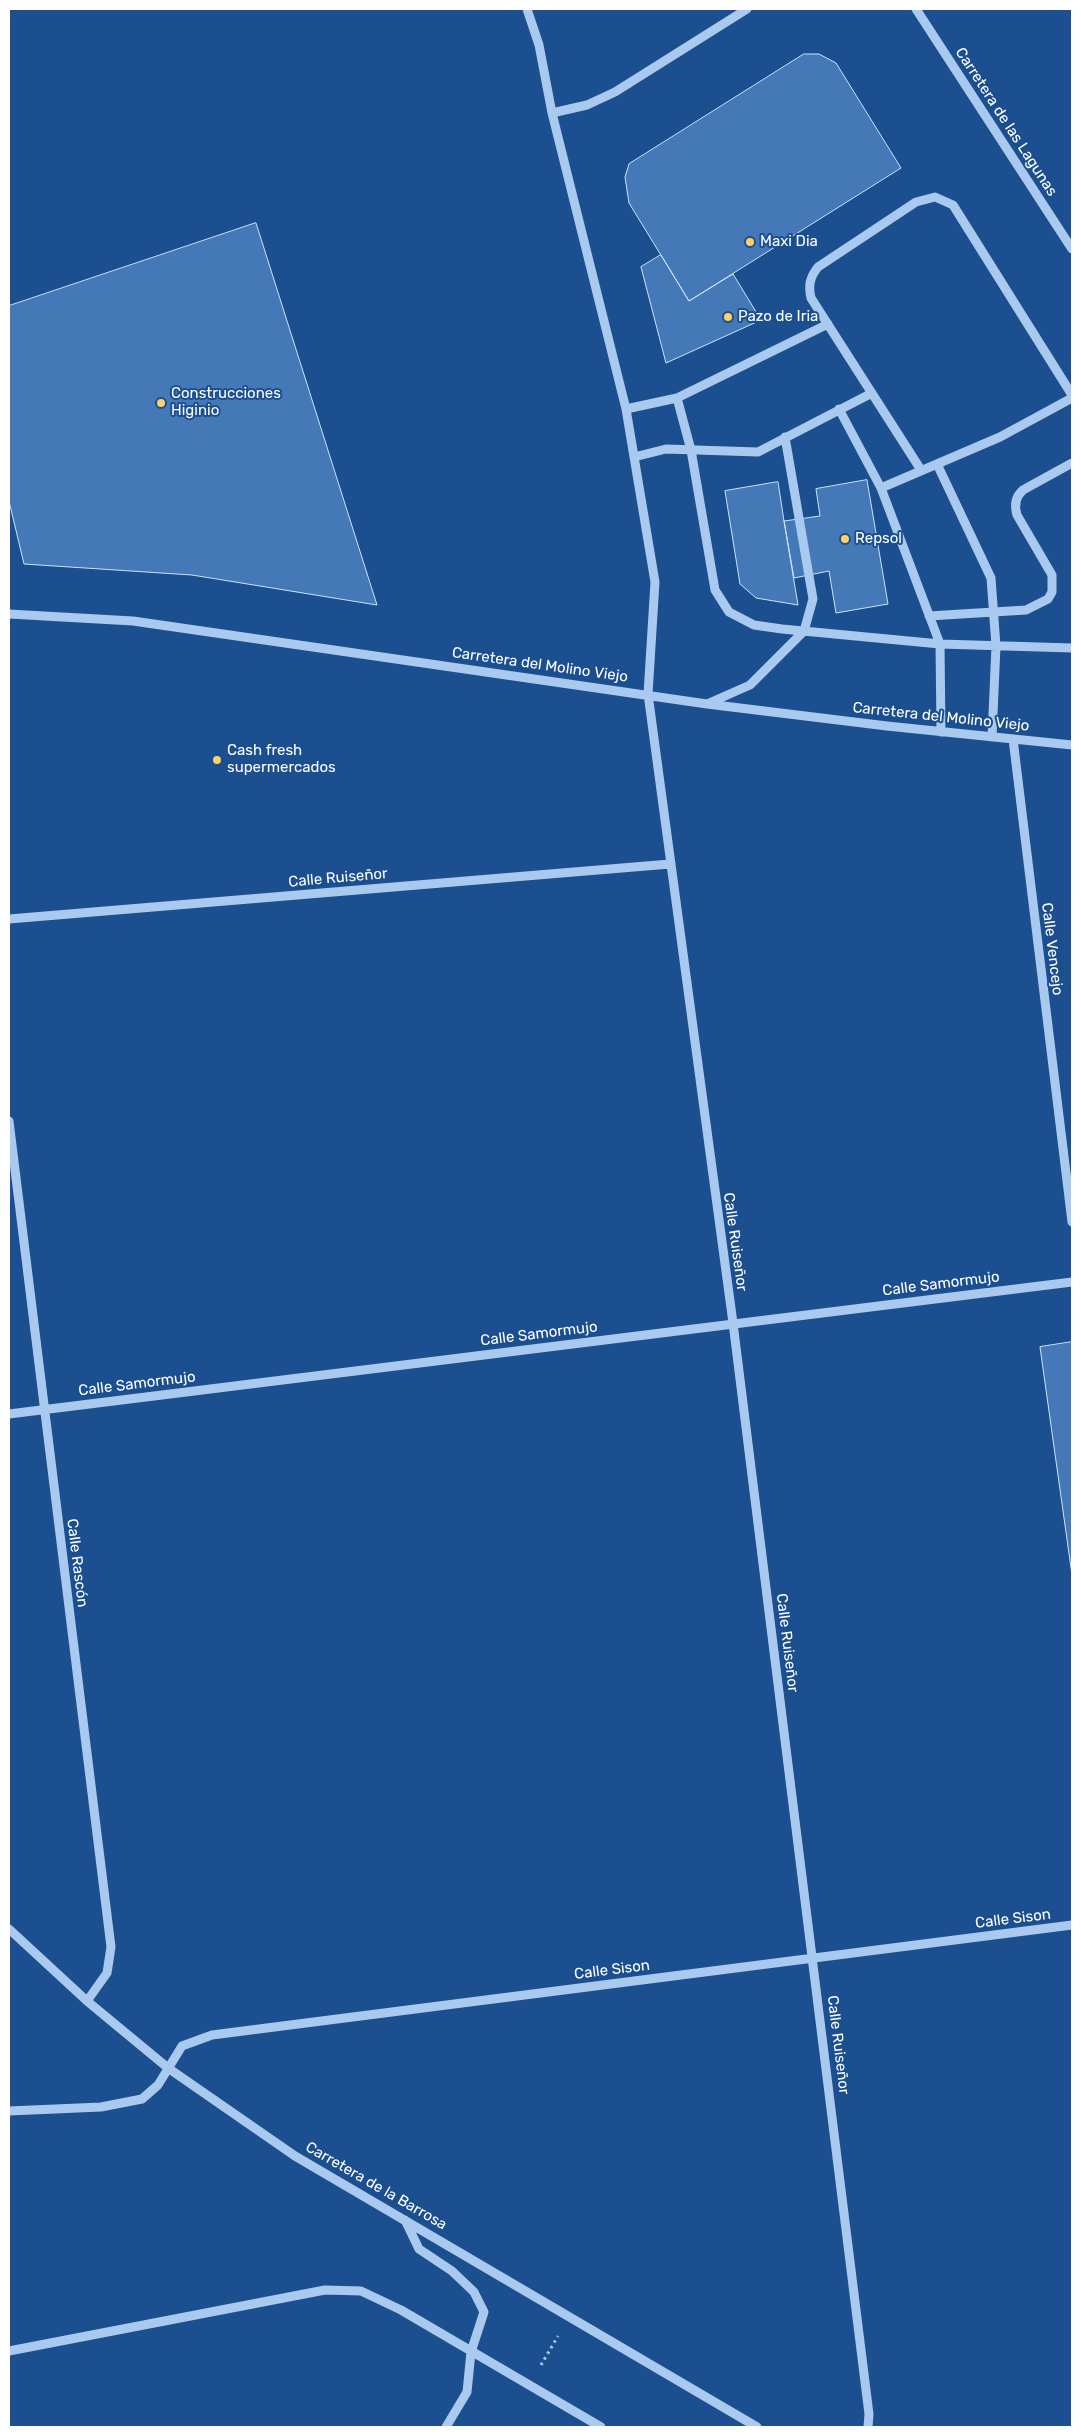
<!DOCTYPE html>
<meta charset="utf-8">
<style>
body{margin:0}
#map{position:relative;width:1081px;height:2436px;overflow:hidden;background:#1b4f8f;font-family:Rubik,sans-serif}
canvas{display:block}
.frame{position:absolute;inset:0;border:10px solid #fff;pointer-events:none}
</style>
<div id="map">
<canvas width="1081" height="2436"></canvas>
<div class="frame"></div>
</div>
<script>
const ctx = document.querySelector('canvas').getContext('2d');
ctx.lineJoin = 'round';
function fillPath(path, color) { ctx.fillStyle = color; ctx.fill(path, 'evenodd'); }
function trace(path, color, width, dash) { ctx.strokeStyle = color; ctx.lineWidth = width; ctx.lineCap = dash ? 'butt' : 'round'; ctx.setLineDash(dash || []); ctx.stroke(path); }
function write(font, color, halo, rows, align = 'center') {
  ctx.font = font + ' Rubik,sans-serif'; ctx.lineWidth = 4; ctx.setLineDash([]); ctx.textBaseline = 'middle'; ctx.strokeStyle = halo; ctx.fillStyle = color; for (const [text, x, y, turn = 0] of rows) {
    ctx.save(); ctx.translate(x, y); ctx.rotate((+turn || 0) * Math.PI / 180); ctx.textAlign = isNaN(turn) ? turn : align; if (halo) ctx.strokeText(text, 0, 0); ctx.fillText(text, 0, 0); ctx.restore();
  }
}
const building = new Path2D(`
 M804 54H819L836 63 901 168 689 301 629 203 625 177 629 164Z
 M256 223 377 605 192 575 24 564 9 501V306Z
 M661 255 689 301 733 274 761 320 666 363 641 267Z
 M867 480 888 604 836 613 829 571 794 578 784 521 820 516 816 489Z
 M778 482 784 521 798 605 756 598 740 584 725 491Z
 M1072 1342V1575L1040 1347Z`);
fillPath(building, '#4478b7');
trace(building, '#cfe3fa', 1);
trace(new Path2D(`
 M541 2365 558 2336`), '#a9c9ee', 3, [2.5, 4]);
trace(new Path2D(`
 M527 9 539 45 552 113 626 409 655 582 648 694 733 1323 869 2414 868 2427
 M916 9 1072 249
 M552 113 587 105 615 92 747 9
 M677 398 691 450 715 590 729 612 754 625 782 629 940 644 1072 648
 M626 409 677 398 828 324
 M839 409 881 488 1000 437 1072 398
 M634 457 666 449 758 452 872 393
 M937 464 991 578 996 646 992 737
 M921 470 811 298C808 285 810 277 818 267L916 202 935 197 953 205 1072 395
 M881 488 940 644 941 732
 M9 614 133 621 707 704 887 726 1072 745
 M929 616 1026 610 1048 599 1052 592V575L1017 515C1014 505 1015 497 1023 490L1072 463
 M707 704 750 685 804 631 813 599 785 437
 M1013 739 1072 1222
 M9 919 670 864
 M9 1121 111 1947 107 1973 87 2001
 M9 1414 1072 1282
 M9 1929 87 2001 168 2068 295 2156 757 2427
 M9 2111 101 2107 142 2099 158 2085 182 2046 212 2035 1072 1925
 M405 2220 419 2249 452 2271 474 2292 484 2312 471 2352 467 2392 446 2427
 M9 2351 325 2290 361 2291 401 2310 601 2427`), '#a9c9ee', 9);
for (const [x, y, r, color] of [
 [750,242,5,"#ffd166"],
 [728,317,5,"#ffd166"],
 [161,403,5,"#ffd166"],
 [845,539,5,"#ffd166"],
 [217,760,5,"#ffd166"]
]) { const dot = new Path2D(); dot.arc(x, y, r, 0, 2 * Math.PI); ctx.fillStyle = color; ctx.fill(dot); trace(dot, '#1b4f8f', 2); }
write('15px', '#fff', '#1b4f8f', [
 ["Carretera de las Lagunas",1006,122,57],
 ["Carretera del Molino Viejo",540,665,8],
 ["Carretera del Molino Viejo",941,717,6],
 ["Calle Ruiseñor",338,878,-5],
 ["Calle Vencejo",1052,949,83],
 ["Calle Ruiseñor",735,1242,82],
 ["Calle Samormujo",941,1284,-7],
 ["Calle Samormujo",539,1334,-7],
 ["Calle Samormujo",137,1384,-7],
 ["Calle Rascón",77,1563,83],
 ["Calle Ruiseñor",787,1643,83],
 ["Calle Sison",1013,1919,-7],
 ["Calle Sison",612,1970,-7],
 ["Calle Ruiseñor",838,2045,83],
 ["Carretera de la Barrosa",376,2186,30]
]);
write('15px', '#fff', '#1b4f8f', [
 ["Maxi Dia",760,242],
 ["Pazo de Iria",738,317],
 ["Construcciones",171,394],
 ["Higinio",171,411],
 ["Repsol",855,539],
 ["Cash fresh",227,751],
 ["supermercados",227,768]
], 'left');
</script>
